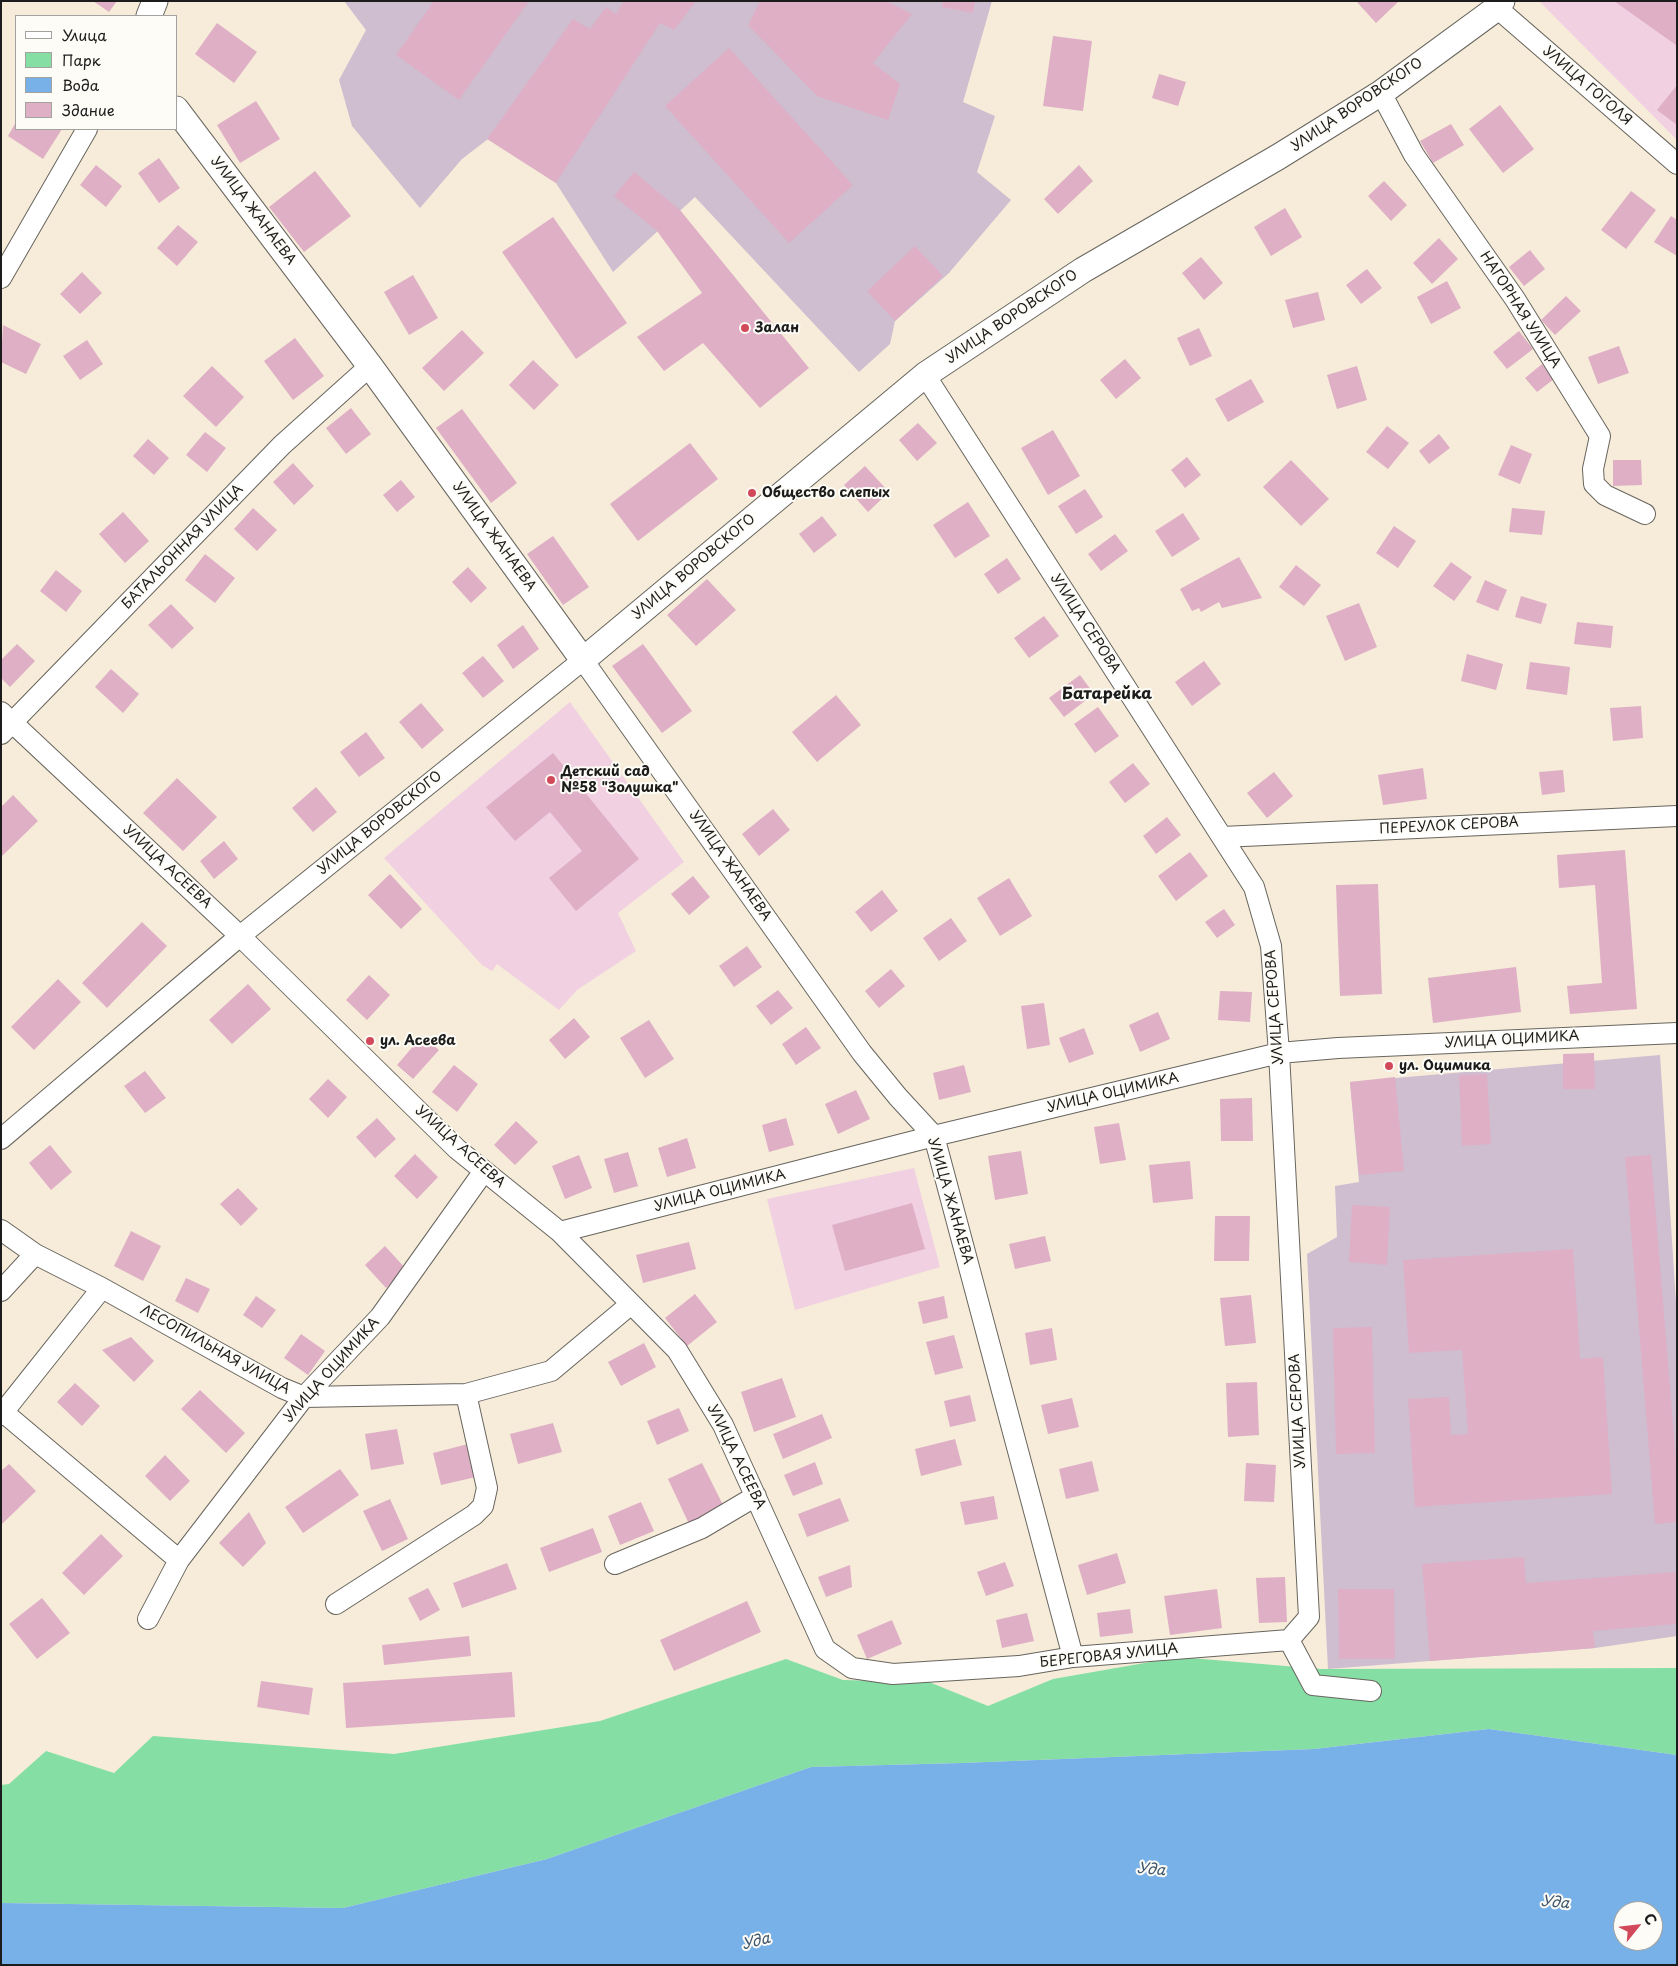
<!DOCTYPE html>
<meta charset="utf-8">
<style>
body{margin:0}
#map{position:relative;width:1678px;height:1966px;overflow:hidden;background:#f6ecd9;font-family:"Playpen Sans",sans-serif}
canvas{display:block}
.frame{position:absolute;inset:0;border:2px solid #1c1c1c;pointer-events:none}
.legend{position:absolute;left:15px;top:15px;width:162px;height:115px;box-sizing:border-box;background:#fdfcf7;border:1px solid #a3a29f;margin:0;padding:6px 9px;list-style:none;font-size:15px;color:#1c1c1c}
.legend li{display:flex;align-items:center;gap:10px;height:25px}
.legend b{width:25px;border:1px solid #a3a29f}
.north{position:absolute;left:1613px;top:1901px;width:50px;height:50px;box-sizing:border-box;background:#fdfcf7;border:1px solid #a3a29f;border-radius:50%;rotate:61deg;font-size:14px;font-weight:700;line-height:20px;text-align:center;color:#1c1c1c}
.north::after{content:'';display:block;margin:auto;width:18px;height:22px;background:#d1495b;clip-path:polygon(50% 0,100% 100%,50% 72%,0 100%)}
</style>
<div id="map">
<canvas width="1678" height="1966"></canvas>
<div class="frame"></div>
<ul class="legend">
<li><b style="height:6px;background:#fff"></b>Улица</li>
<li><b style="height:14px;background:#85dfa4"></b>Парк</li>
<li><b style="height:14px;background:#77b1e8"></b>Вода</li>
<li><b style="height:14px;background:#dfafc6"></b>Здание</li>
</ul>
<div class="north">С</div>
</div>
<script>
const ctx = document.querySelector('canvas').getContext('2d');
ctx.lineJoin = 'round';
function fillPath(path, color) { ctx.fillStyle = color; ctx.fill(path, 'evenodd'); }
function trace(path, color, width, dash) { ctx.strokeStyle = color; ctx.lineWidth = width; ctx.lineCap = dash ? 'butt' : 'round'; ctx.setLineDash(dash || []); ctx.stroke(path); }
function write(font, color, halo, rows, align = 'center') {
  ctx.font = font + ' "Playpen Sans",sans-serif'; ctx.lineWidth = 4; ctx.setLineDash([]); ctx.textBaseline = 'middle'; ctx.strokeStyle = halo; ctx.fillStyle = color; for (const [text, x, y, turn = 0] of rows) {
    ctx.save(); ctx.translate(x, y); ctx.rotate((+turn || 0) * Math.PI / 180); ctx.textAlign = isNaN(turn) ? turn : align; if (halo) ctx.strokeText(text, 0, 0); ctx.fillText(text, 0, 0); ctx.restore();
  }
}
fillPath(new Path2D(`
 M1539 1H1677V140Z
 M570 702 684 862 618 913 636 951 577 990 559 1010 497 964 492 971 482 965 384 858Z
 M914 1168 940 1267 795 1310 767 1199Z`), '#f1d0e2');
fillPath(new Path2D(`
 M344 1H992L963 102 995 116 977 172 1011 200 949 273 895 321 890 344 859 372 695 197 613 272 556 183 488 139 462 159 420 208 352 126 339 80 366 30Z
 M1660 1055 1677 1318V1636L1595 1648 1328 1669 1307 1254 1337 1237 1335 1186 1359 1182 1350 1082Z`), '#cebed0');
fillPath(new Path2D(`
 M1179 1657 1321 1669 1677 1668V1755L1489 1729 1314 1749 962 1763 811 1767 547 1859 343 1908 1 1903V1785L9 1784 46 1751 114 1773 153 1736 394 1754 600 1721 786 1659 843 1680 929 1682 988 1706 1053 1679Z`), '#85dfa4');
fillPath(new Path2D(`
 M1489 1729 1677 1755V1965H1V1903L343 1908 547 1859 811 1767 962 1763 1314 1749ZM1623 1911H1653V1941H1623Z`), '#77b1e8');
fillPath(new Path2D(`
 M93 1H117L109 12Z
 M434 1H529L459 100 396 55Z
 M624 1H696L674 30 660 23 556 183 487 139 573 19 590 29 606 7 616 14Z
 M760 1H886L912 14 873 63 900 84 888 120 817 96 748 25Z
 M943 1H975L973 13 942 7Z
 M1356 1H1399L1376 23Z
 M1614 1H1677V43L1676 45Z
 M217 23 257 52 234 83 195 54Z
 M1053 36 1092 41 1083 111 1043 106Z
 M729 48 853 185 789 243 665 106Z
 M1159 74 1186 82 1178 106 1152 98Z
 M1677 85V125L1657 110Z
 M256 101 280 139 240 163 217 125Z
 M1500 105 1534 149 1503 173 1469 129Z
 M16 122V129H62L43 159 8 136Z
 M1451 124 1464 145 1433 163 1420 141Z
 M159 158 180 188 159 203 138 173Z
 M96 165 122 186 106 207 80 185Z
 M1079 165 1093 181 1058 214 1044 199Z
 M315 171 351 216 304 252 269 207Z
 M634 172 680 210 809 368 760 408 703 343 664 371 637 337 702 293 657 231 614 196Z
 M1384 181 1407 205 1391 221 1368 196Z
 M1631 191 1656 210 1626 249 1601 230Z
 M1285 208 1302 237 1271 256 1254 227Z
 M1671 216 1677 220V256L1654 242Z
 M553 217 627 323 576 359 502 252Z
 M178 225 198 242 177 266 157 248Z
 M1439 238 1458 259 1432 284 1413 263Z
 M915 246 943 276 895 321 867 291Z
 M1530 250 1545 269 1524 286 1509 267Z
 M1201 257 1223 283 1204 300 1182 273Z
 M1367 269 1382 288 1361 304 1346 285Z
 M82 272 102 293 80 314 60 294Z
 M413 275 438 318 409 335 384 292Z
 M1447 281 1461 308 1431 324 1417 297Z
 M1318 292 1325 320 1293 328 1285 300Z
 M1566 296 1581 311 1555 335 1541 320Z
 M3 325 41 344 26 374 1 362Z
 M1199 328 1212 356 1190 366 1177 338Z
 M462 330 484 353 444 391 422 368Z
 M1519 331 1533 349 1507 369 1493 352Z
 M295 338 324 376 293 400 264 361Z
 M87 340 103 364 80 380 63 356Z
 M1619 346 1629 373 1598 384 1588 357Z
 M1125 359 1141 378 1116 399 1100 380Z
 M533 360 559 385 534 410 509 385Z
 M1542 364 1554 379 1537 392 1525 378Z
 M212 366 244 397 216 427 183 396Z
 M1357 366 1367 400 1337 409 1327 375Z
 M1251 379 1264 402 1228 422 1215 399Z
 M351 408 371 434 346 454 326 428Z
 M462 409 517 483 491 503 436 428Z
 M918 423 937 443 917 461 899 440Z
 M1387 426 1409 443 1388 469 1366 452Z
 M1053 430 1080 476 1048 495 1021 448Z
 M205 432 226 448 207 472 186 455Z
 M1439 434 1450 448 1429 464 1419 451Z
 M148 439 169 458 154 475 133 456Z
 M690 443 718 479 638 541 610 504Z
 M1511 445 1532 454 1520 484 1498 475Z
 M1187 457 1201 475 1185 488 1171 470Z
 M1291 460 1329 499 1301 526 1263 487Z
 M1613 460H1641L1642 485 1613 486Z
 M293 463 314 486 294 505 273 482Z
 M865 466 889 492 868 512 844 485Z
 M401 480 415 497 397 512 383 495Z
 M1085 489 1103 517 1076 534 1058 506Z
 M968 502 990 536 955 558 933 525Z
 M253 508 277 530 257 551 234 529Z
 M1512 508 1545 511 1542 535 1509 532Z
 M123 512 149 541 125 563 99 534Z
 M1183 513 1200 539 1172 557 1155 531Z
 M822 516 837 535 814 553 799 534Z
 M1394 526 1416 541 1398 568 1376 553Z
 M1115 534 1128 551 1101 571 1088 554Z
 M553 536 589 587 563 605 527 554Z
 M205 554 235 578 215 603 185 580Z
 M1239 557 1262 598 1222 608 1219 602 1201 612 1199 608 1192 611 1180 589Z
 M1007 558 1021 579 998 594 984 574Z
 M1451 562 1472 577 1454 601 1433 586Z
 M1296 565 1321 585 1304 606 1279 587Z
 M468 567 487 588 471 603 452 582Z
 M56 570 82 591 66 612 40 591Z
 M707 579 736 610 696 646 667 615Z
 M1485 580 1507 590 1498 611 1476 602Z
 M1521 596 1547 604 1541 624 1515 617Z
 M1359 603 1377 647 1345 661 1326 616Z
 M171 604 194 628 172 649 148 625Z
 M1044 616 1059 636 1029 658 1014 638Z
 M1577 622 1613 626 1611 648 1574 644Z
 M523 625 539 649 513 669 497 645Z
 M17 644 35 661 10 687 1 678V660Z
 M643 644 692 711 662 733 612 666Z
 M1467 654 1503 664 1496 690 1461 681Z
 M483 656 504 681 483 698 462 673Z
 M1204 661 1221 684 1192 706 1175 682Z
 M1530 662 1570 667 1567 695 1526 689Z
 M111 669 139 694 123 713 95 687Z
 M1080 675 1094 694 1064 717 1049 698Z
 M836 695 861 725 817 762 792 732Z
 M421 703 444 730 422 749 399 722Z
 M1641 706 1643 738 1613 741 1610 708Z
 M1098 707 1119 736 1095 753 1074 724Z
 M366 732 385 758 359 777 340 752Z
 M553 753 639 859 576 911 549 878 582 851 550 812 515 841 486 807Z
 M1133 763 1150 784 1125 803 1109 782Z
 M1423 768 1427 799 1383 805 1378 775Z
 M1563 770 1565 792 1542 795 1539 772Z
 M1274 772 1293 796 1267 818 1247 793Z
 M177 778 217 817 183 851 143 813Z
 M316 787 337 812 313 832 292 808Z
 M13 795 38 821 1 857V807Z
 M773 809 790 830 759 856 742 834Z
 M1167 817 1181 835 1156 854 1143 836Z
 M224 841 238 859 214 879 200 861Z
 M1625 850 1637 1009 1570 1014 1567 986 1602 983 1595 885 1559 888 1557 855Z
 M1190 852 1208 876 1176 901 1158 876Z
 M390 874 422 909 401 929 368 895Z
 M693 876 710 897 689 915 671 894Z
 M1009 878 1032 916 1000 936 977 898Z
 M1378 884 1382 994 1340 996 1336 885Z
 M882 890 898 911 871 932 855 912Z
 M1224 909 1235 925 1217 938 1205 922Z
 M951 918 967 941 939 961 923 938Z
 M142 922 167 946 107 1008 82 983Z
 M747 946 762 967 734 987 719 966Z
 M1516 967 1521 1012 1433 1023 1428 978Z
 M891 969 905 986 879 1008 865 991Z
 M369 975 390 995 367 1020 346 1000Z
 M58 979 81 1002 34 1050 11 1027Z
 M248 984 271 1009 232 1044 209 1020Z
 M778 990 793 1008 771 1025 756 1006Z
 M1220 991 1252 992 1250 1022 1218 1020Z
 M1044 1003 1050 1045 1027 1049 1021 1006Z
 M1158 1012 1170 1039 1140 1052 1129 1025Z
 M574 1018 590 1037 565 1059 549 1040Z
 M649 1020 674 1059 645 1078 620 1038Z
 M806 1027 821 1048 796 1065 782 1044Z
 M1084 1028 1094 1054 1069 1063 1059 1038Z
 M422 1036 439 1050 413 1079 397 1065Z
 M1594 1053 1595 1089H1563V1054Z
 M454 1065 478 1084 457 1112 432 1092Z
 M964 1065 971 1092 939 1100 933 1073Z
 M145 1071 166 1098 145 1113 124 1086Z
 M1487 1074 1491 1144 1462 1146 1459 1075Z
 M1395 1077 1404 1171 1359 1175 1350 1082Z
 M328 1079 347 1097 328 1118 309 1099Z
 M856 1090 870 1119 838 1134 825 1104Z
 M1252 1098 1253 1141H1221L1220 1099Z
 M377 1118 396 1139 375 1158 356 1137Z
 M786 1118 794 1145 769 1152 762 1125Z
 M516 1121 538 1142 515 1165 494 1145Z
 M1119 1123 1126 1160 1100 1164 1094 1127Z
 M687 1138 696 1168 667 1177 658 1148Z
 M50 1145 72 1172 51 1190 29 1163Z
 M1021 1151 1028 1194 995 1200 988 1156Z
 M628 1152 638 1186 614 1193 604 1159Z
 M415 1154 438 1177 417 1199 394 1176Z
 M579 1155 592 1188 565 1199 552 1166Z
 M1651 1155 1677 1473V1522L1655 1524 1625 1157Z
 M1190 1161 1193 1199 1153 1203 1149 1165Z
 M238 1188 258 1209 241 1226 220 1204Z
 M912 1203 925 1249 845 1271 832 1225Z
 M1352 1205 1390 1207 1387 1265 1349 1262Z
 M1215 1216H1250L1249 1261H1214Z
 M131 1231 161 1246 143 1281 114 1266Z
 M1045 1236 1051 1261 1015 1269 1009 1244Z
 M689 1242 696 1269 643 1283 636 1255Z
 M385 1246 406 1269 386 1288 365 1265Z
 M1573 1249 1580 1359 1603 1357 1612 1494 1415 1507 1408 1399 1449 1397 1451 1435 1468 1434 1462 1350 1409 1353 1403 1260Z
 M186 1278 210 1289 198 1313 175 1301Z
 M695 1294 717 1322 687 1346 665 1318Z
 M1251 1295 1256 1343 1225 1346 1220 1298Z
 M256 1296 276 1310 262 1328 243 1315Z
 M944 1296 948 1318 923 1324 918 1302Z
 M1372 1327 1375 1453 1336 1454 1333 1328Z
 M1052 1328 1057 1360 1030 1365 1025 1333Z
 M301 1334 325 1351 308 1375 284 1358Z
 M954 1335 963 1368 935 1375 926 1342Z
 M131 1337 154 1361 134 1382 102 1350Z
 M644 1343 656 1367 621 1386 608 1362Z
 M782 1378 796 1417 754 1432 741 1392Z
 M1257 1382 1259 1435 1228 1437 1226 1383Z
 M75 1383 100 1406 82 1426 57 1402Z
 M200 1390 245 1433 226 1453 181 1409Z
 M970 1395 976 1421 950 1427 944 1401Z
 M1072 1398 1079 1427 1048 1434 1041 1405Z
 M679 1408 689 1431 657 1445 647 1421Z
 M822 1414 832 1438 783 1459 773 1434Z
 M553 1423 562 1452 518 1464 510 1434Z
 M397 1429 404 1464 371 1470 365 1434Z
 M955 1439 962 1465 921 1476 915 1449Z
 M468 1444 476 1477 441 1485 433 1453Z
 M165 1455 190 1481 170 1501 145 1476Z
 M1092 1461 1099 1491 1066 1499 1059 1469Z
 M815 1462 823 1484 793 1496 784 1475Z
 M702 1463 725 1509 690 1526 668 1479Z
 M1246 1463 1276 1465 1274 1502 1244 1501Z
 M9 1464 36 1491 1 1525V1471Z
 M340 1469 359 1495 303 1533 285 1507Z
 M994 1496 998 1519 965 1525 960 1502Z
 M840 1498 849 1521 807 1537 798 1514Z
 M390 1499 408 1539 382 1551 363 1511Z
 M641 1502 654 1531 620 1545 608 1516Z
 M249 1512 266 1543 243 1567 219 1543Z
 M593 1528 602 1552 549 1572 540 1548Z
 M101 1534 123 1556 84 1595 62 1573Z
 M1117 1553 1126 1583 1087 1595 1078 1565Z
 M1524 1557 1526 1583 1677 1572V1624L1593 1631 1595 1648 1430 1661 1422 1564Z
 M1005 1562 1014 1586 986 1596 977 1572Z
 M507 1563 517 1589 462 1608 453 1583Z
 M850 1565 852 1587 826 1597 818 1577Z
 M1285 1577 1287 1622 1259 1623 1256 1578Z
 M428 1588 440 1610 420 1621 408 1598Z
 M1217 1589 1222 1628 1170 1635 1164 1596Z
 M1338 1589H1394L1395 1659H1339Z
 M42 1598 70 1633 37 1659 9 1624Z
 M747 1601 761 1632 674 1671 660 1640Z
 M1130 1609 1133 1633 1100 1637 1097 1613Z
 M1027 1613 1034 1641 1002 1648 996 1620Z
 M892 1620 902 1644 867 1659 857 1635Z
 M469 1636 471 1656 384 1665 382 1645Z
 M512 1672 515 1717 346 1728 343 1683Z
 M261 1681 313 1688 309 1715 257 1707Z`), '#dfafc6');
const minor = new Path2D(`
 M1497 8 1677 164
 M1381 93 1414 155 1515 299 1600 436 1593 469 1594 484 1605 495 1645 514
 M1 278 87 129
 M925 375 1254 887 1271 946 1279 1053 1309 1617 1289 1640
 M1 712 240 936 457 1149 560 1232 677 1350 723 1425 825 1649 852 1668 893 1674 1019 1666 1073 1657 1289 1640 1313 1685 1371 1691
 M1 734 282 445 370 366
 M1222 837 1677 816
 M1 1139 240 936 583 660 862 1053 898 1097 934 1136 1073 1657
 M1 1230 35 1254 102 1288 282 1388 304 1397 466 1394 551 1371 631 1304
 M560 1232 934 1136 1279 1053 1338 1048 1677 1033
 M1 1291 35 1254
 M3 1412 179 1560
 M1 1415 102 1288
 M615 1564 702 1528 756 1496
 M336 1604 474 1515 483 1506 487 1488 466 1394
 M148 1619 179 1560 304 1397 380 1317 484 1171`);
const tertiary = new Path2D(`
 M149 16 155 1
 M176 109 370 366 583 660 925 375 1083 270 1278 157 1381 93 1497 8 1502 1`);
trace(minor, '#68655e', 22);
trace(tertiary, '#68655e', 27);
trace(minor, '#fff', 20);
trace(tertiary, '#fff', 25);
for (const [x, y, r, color] of [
 [745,328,5,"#d1495b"],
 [752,493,5,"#d1495b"],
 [551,780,5,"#d1495b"],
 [370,1041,5,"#d1495b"],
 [1389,1066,5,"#d1495b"]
]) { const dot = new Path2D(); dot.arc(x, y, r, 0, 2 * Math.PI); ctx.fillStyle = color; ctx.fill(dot); trace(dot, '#fdfcf7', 2); }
write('14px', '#1c1c1c', '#fdfcf7', [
 ["УЛИЦА ГОГОЛЯ",1587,86,41],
 ["УЛИЦА ВОРОВСКОГО",1357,105,-34],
 ["УЛИЦА ЖАНАЕВА",253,211,53],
 ["НАГОРНАЯ УЛИЦА",1520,310,57],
 ["УЛИЦА ВОРОВСКОГО",1012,317,-34],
 ["УЛИЦА ЖАНАЕВА",494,537,54],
 ["БАТАЛЬОННАЯ УЛИЦА",183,547,-46],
 ["УЛИЦА ВОРОВСКОГО",694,567,-40],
 ["УЛИЦА СЕРОВА",1085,624,57],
 ["УЛИЦА ВОРОВСКОГО",380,823,-39],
 ["ПЕРЕУЛОК СЕРОВА",1449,826,-3],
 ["УЛИЦА ЖАНАЕВА",730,866,55],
 ["УЛИЦА АСЕЕВА",167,867,43],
 ["УЛИЦА СЕРОВА",1275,1007,-94],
 ["УЛИЦА ОЦИМИКА",1512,1040,-3],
 ["УЛИЦА ОЦИМИКА",1113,1093,-13],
 ["УЛИЦА АСЕЕВА",460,1147,42],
 ["УЛИЦА ОЦИМИКА",720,1191,-14],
 ["УЛИЦА ЖАНАЕВА",950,1201,74],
 ["ЛЕСОПИЛЬНАЯ УЛИЦА",215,1350,29],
 ["УЛИЦА ОЦИМИКА",332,1370,-48],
 ["УЛИЦА СЕРОВА",1298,1411,-93],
 ["УЛИЦА АСЕЕВА",736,1457,64],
 ["БЕРЕГОВАЯ УЛИЦА",1109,1656,-6]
]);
write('bold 14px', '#1c1c1c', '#fdfcf7', [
 ["Залан",755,328],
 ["Общество слепых",762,493],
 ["Детский сад",561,772],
 ["№58 \"Золушка\"",561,788],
 ["ул. Асеева",380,1041],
 ["ул. Оцимика",1399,1066]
], 'left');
write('italic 15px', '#40586e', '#fdfcf7', [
 ["Уда",1151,1870,5],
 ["Уда",1555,1903,5],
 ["Уда",756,1942,-14]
]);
write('bold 16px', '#1c1c1c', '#fdfcf7', [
 ["Батарейка",1107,695]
]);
</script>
